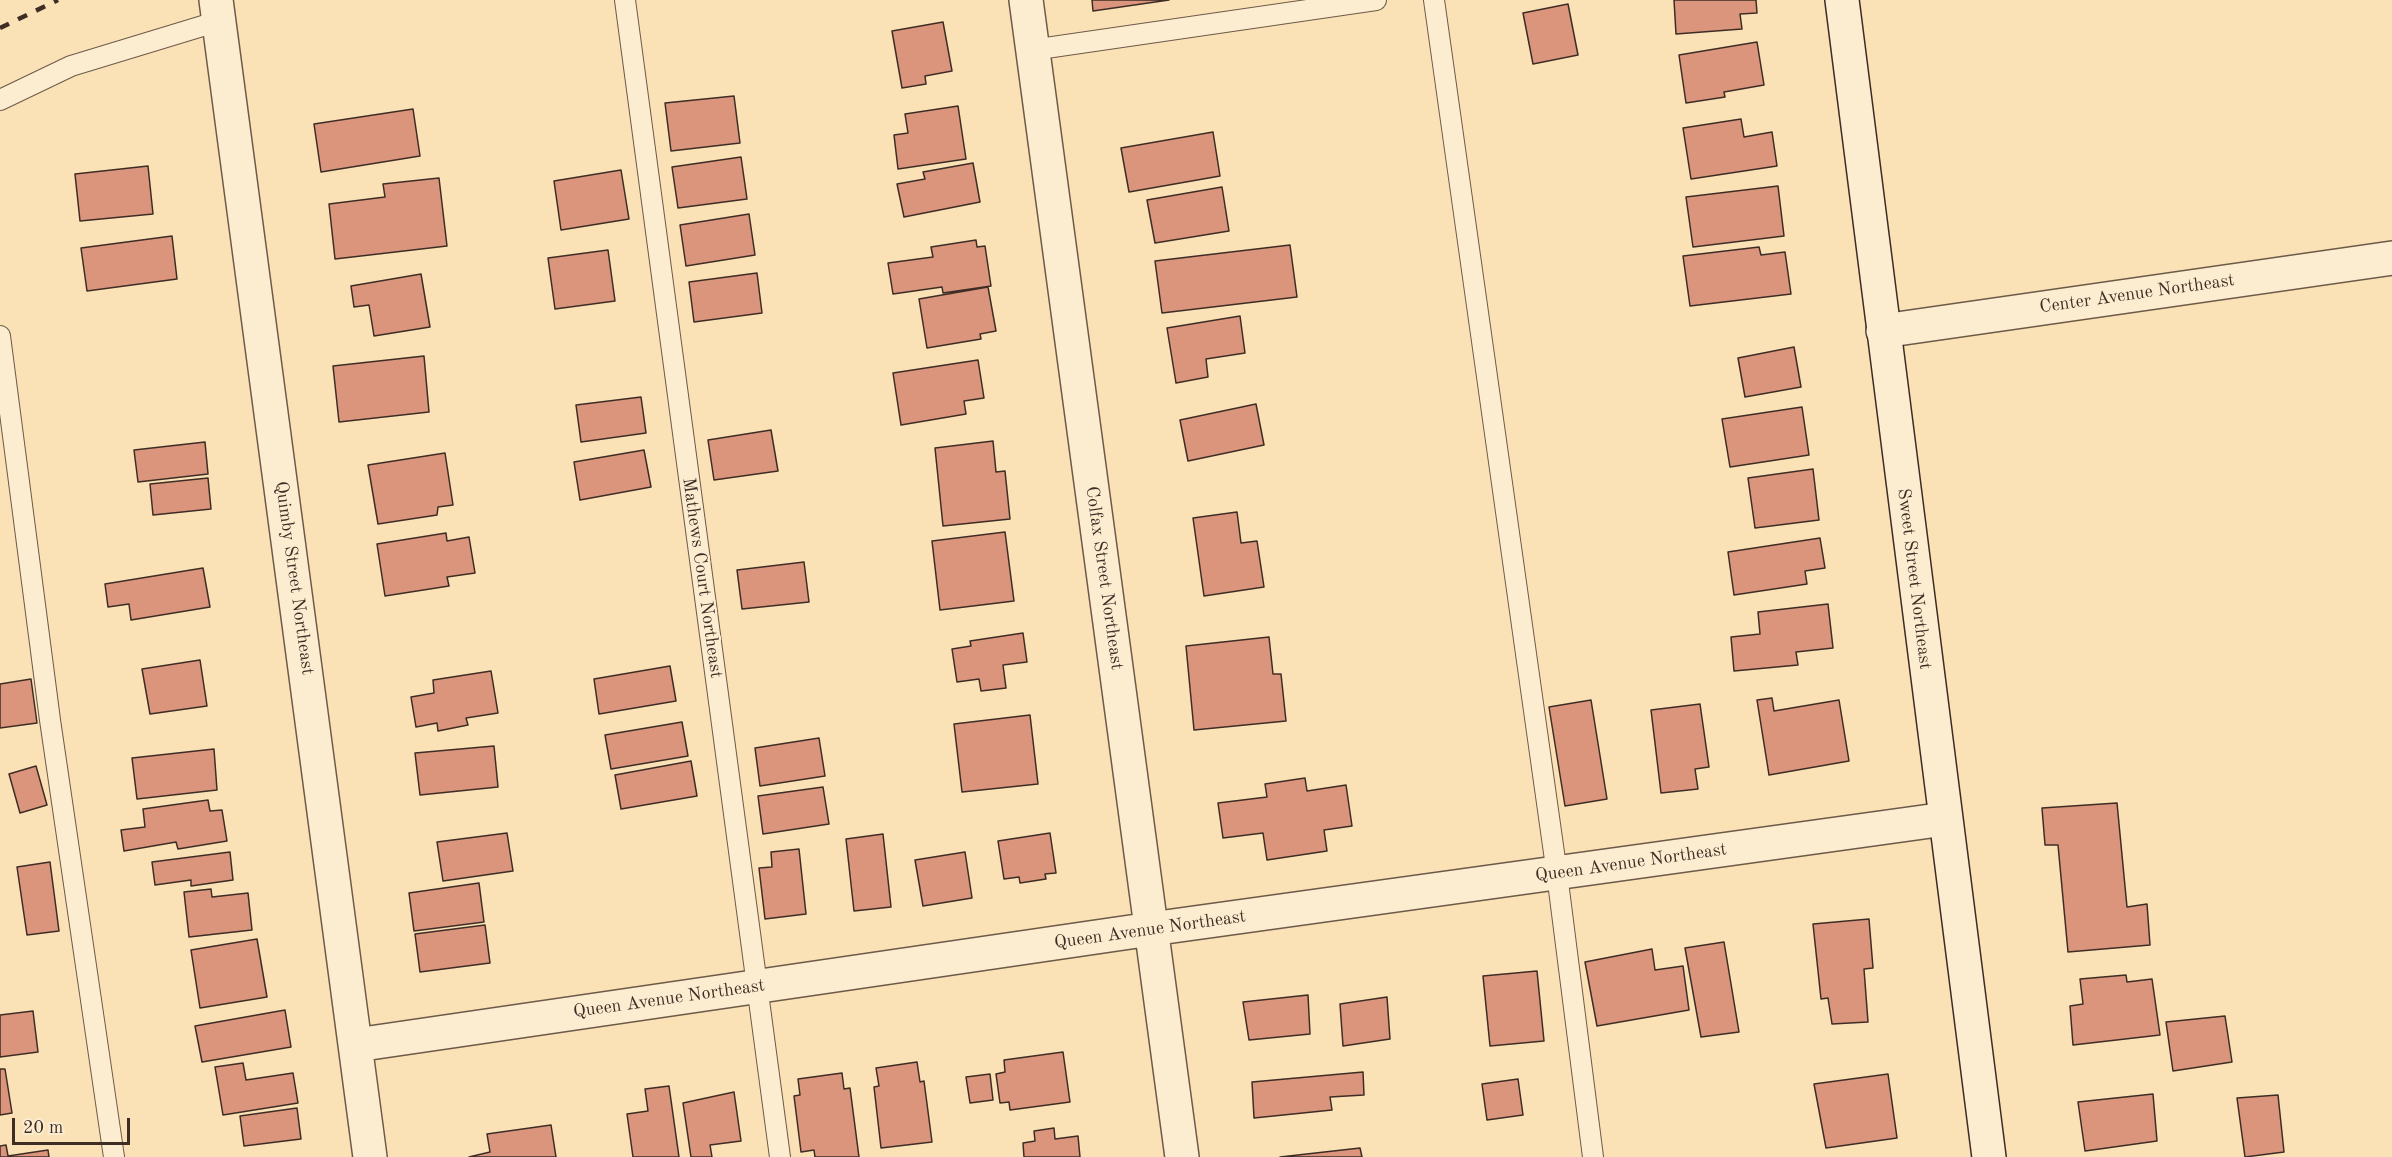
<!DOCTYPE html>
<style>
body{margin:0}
#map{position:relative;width:2392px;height:1157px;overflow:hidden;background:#fae1b6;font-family:"Old Standard TT",serif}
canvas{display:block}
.scale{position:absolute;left:12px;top:1118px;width:118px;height:27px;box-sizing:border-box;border:3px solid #3e2d25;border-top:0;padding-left:8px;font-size:18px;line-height:21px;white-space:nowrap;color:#3e2d25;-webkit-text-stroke:4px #fcecd0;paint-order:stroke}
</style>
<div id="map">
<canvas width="2392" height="1157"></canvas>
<div class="scale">20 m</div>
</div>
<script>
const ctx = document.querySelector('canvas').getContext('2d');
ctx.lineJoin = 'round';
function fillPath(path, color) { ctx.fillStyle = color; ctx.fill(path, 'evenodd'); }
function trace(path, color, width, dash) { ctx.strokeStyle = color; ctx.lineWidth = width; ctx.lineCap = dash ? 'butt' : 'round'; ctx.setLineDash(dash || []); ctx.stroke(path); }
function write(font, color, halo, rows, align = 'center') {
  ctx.font = font + ' "Old Standard TT",serif'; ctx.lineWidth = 4.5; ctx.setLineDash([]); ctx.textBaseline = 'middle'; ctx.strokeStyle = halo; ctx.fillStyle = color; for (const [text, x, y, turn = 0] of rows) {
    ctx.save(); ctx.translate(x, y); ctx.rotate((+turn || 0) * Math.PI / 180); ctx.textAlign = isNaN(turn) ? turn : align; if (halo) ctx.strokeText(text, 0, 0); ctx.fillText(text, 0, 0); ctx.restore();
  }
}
const building = new Path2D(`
 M1092 0H1169L1093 11Z
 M1674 0H1756L1757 13 1740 14 1742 29 1676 34Z
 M1568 4 1578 55 1533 64 1523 13Z
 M943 22 952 71 925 76 926 84 902 88 892 31Z
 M1757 42 1764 85 1724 92 1725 97 1686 103 1679 55Z
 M734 96 740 143 671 151 665 103Z
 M958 106 966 159 898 169 894 135 908 133 905 114Z
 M413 109 420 156 321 172 314 124Z
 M1741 119 1744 137 1772 132 1777 166 1691 179 1683 128Z
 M1213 132 1220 176 1129 192 1121 148Z
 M741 157 747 199 678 208 672 167Z
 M973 163 980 202 904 217 897 184 925 179 923 172Z
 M148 166 153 214 80 221 75 174Z
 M621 170 629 219 561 230 554 181Z
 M439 178 447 246 335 259 329 204 385 197 383 184Z
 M1778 186 1784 236 1693 247 1686 197Z
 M1222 187 1229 231 1155 243 1147 200Z
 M749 214 755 255 686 266 680 225Z
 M172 236 177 279 87 291 81 248Z
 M976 240 977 247 985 246 991 286 943 293 942 287 893 294 888 263 933 257 931 247Z
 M1290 245 1297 297 1162 313 1155 261Z
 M1759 247 1761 255 1785 252 1791 294 1690 306 1683 256Z
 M608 250 615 301 555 309 548 258Z
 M757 273 762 313 694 322 689 282Z
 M421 274 430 327 374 336 369 305 354 307 351 286Z
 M988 287 996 331 980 334 981 339 927 348 919 299Z
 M1240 316 1245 353 1206 359 1208 377 1176 383 1167 328Z
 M1794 347 1801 387 1745 397 1738 358Z
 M424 356 429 412 339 422 333 366Z
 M978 360 984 398 964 401 966 414 901 425 893 373Z
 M641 397 646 433 581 442 576 405Z
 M1256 404 1264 445 1188 461 1180 420Z
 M1802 407 1809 455 1730 467 1722 419Z
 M771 430 778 471 714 480 708 440Z
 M993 441 996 472 1005 471 1010 519 943 526 935 448Z
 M205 442 208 474 138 482 134 450Z
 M644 450 651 487 580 500 574 462Z
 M445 453 453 505 438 507 437 515 378 524 368 465Z
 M1813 469 1819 520 1755 528 1748 478Z
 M208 478 211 509 153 515 150 484Z
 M1237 512 1241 543 1257 541 1264 587 1204 596 1193 518Z
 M1005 532 1014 601 940 610 932 541Z
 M446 533 447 541 469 537 475 573 447 577 449 586 385 596 377 544Z
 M1820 538 1825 568 1805 571 1807 584 1734 595 1728 552Z
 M804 562 809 602 742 609 737 570Z
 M203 568 210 607 131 620 129 604 108 607 105 584Z
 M1828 604 1833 648 1796 652 1798 665 1734 671 1731 637 1760 634 1758 612Z
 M1023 633 1027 662 1003 665 1006 688 981 691 979 679 957 682 952 649 971 646 970 641Z
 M1269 637 1273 674H1281L1286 721 1194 730 1186 646Z
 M200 660 207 706 150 714 142 669Z
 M670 666 676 701 599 714 594 679Z
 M491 671 498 713 466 718 468 725 438 731 437 723 416 727 411 697 434 693 433 680Z
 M31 679 37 723 0 728V684Z
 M1772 698 1774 711 1839 700 1849 761 1769 775 1757 700Z
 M1591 700 1607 799 1565 806 1549 707Z
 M1700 704 1709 767 1695 769 1698 789 1661 793 1651 710Z
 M1030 715 1038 784 962 792 954 724Z
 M682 722 688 756 611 769 605 735Z
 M819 738 825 776 760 786 755 748Z
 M494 746 498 787 420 795 415 753Z
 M214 749 217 790 137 799 132 758Z
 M691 761 697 796 621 809 615 775Z
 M36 766 47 805 20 813 9 774Z
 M1305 778 1307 791 1346 785 1352 826 1324 830 1327 851 1267 860 1263 833 1223 838 1218 803 1267 797 1265 784Z
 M823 787 829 824 763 834 758 796Z
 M208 800 210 811 222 810 227 841 178 849 176 842 124 851 121 830 145 827 143 809Z
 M2117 803 2127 907 2147 904 2150 945 2068 952 2058 845H2045L2042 808Z
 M507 833 513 871 443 881 437 842Z
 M1050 833 1056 873 1045 874 1046 879 1020 883 1019 877 1004 879 998 841Z
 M883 834 891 907 854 911 846 839Z
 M799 849 806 914 765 919 759 868 772 867 771 852Z
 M230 852 233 880 191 886V880L155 885 152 862Z
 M965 852 972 898 923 906 915 860Z
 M50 862 59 931 27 935 17 867Z
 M479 883 484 922 414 931 409 893Z
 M211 889 212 897 248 893 252 930 189 937 184 892Z
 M1869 919 1873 968 1864 969 1868 1022 1832 1024 1828 998 1821 999 1813 924Z
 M485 925 490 963 420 972 415 934Z
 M257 939 267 997 200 1008 191 950Z
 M1724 942 1739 1032 1701 1037 1685 948Z
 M1652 949 1655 970 1683 966 1689 1010 1597 1026 1585 962Z
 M1537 971 1544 1041 1490 1046 1483 976Z
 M2126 975 2127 982 2152 979 2160 1035 2073 1045 2070 1006 2083 1004 2080 979Z
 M1308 995 1310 1034 1249 1040 1243 1002Z
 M1387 997 1390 1039 1343 1046 1340 1004Z
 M285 1010 291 1047 202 1062 195 1026Z
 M33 1011 38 1052 0 1057V1015Z
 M2225 1016 2232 1062 2173 1071 2166 1022Z
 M1063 1052 1070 1102 1010 1110 1009 1102 1000 1103 996 1074 1005 1072 1004 1060Z
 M917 1062 920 1082 924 1081 932 1142 881 1148 874 1087 879 1086 876 1068Z
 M243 1063 246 1080 293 1073 298 1103 223 1115 215 1067Z
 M0 1069H5L12 1113 0 1115Z
 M1363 1072 1364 1095 1330 1097 1332 1110 1254 1118 1252 1082Z
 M842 1073 844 1089 850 1088 859 1157H815L814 1150 801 1152 794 1096 800 1095 798 1079Z
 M990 1074 993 1100 970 1103 966 1077Z
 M1888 1074 1897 1138 1826 1148 1814 1084Z
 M1518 1079 1523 1115 1487 1120 1482 1084Z
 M669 1086 679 1157H633L627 1114 648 1111 645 1089Z
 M734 1092 741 1141 710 1145 712 1157H691L683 1103Z
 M2153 1094 2157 1141 2085 1151 2078 1102Z
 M2278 1095 2284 1152 2245 1157 2237 1098Z
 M297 1108 301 1139 244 1146 240 1116Z
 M551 1125 556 1157H469L490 1152 487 1134Z
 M1054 1128 1055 1139 1078 1136 1080 1157H1024L1023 1143 1035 1141 1034 1131Z
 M6 1145 8 1156 48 1150 49 1157H0V1146Z
 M1360 1148 1362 1157H1280Z`);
fillPath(building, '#da957c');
trace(building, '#3e2d25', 1.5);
const lane = new Path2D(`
 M625 0 780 1157
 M1434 0 1557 874 1593 1157
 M1032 50 1376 0
 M0 100 71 66 219 21
 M0 336 50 720 114 1157`);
const street = new Path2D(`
 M216 0 370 1157
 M1026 0 1182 1157
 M1883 331 2392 258
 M356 1045 1151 929 1945 819`);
const secondary = new Path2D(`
 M1842 0 1989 1157`);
trace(lane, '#6d5a49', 22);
trace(street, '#6d5a49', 36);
trace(secondary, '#3e2d25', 36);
trace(lane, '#fcecd0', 20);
trace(street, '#fcecd0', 33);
trace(secondary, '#fcecd0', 33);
trace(new Path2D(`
 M0 28 58 0`), '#3e2d25', 4.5, [10, 10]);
write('18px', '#3e2d25', '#fcecd0', [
 ["Center Avenue Northeast",2137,294,-8],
 ["Quimby Street Northeast",294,578,82],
 ["Mathews Court Northeast",702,578,82],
 ["Colfax Street Northeast",1104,578,82],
 ["Sweet Street Northeast",1914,579,83],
 ["Queen Avenue Northeast",1631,863,-8],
 ["Queen Avenue Northeast",1150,930,-8],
 ["Queen Avenue Northeast",669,999,-8]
]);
</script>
